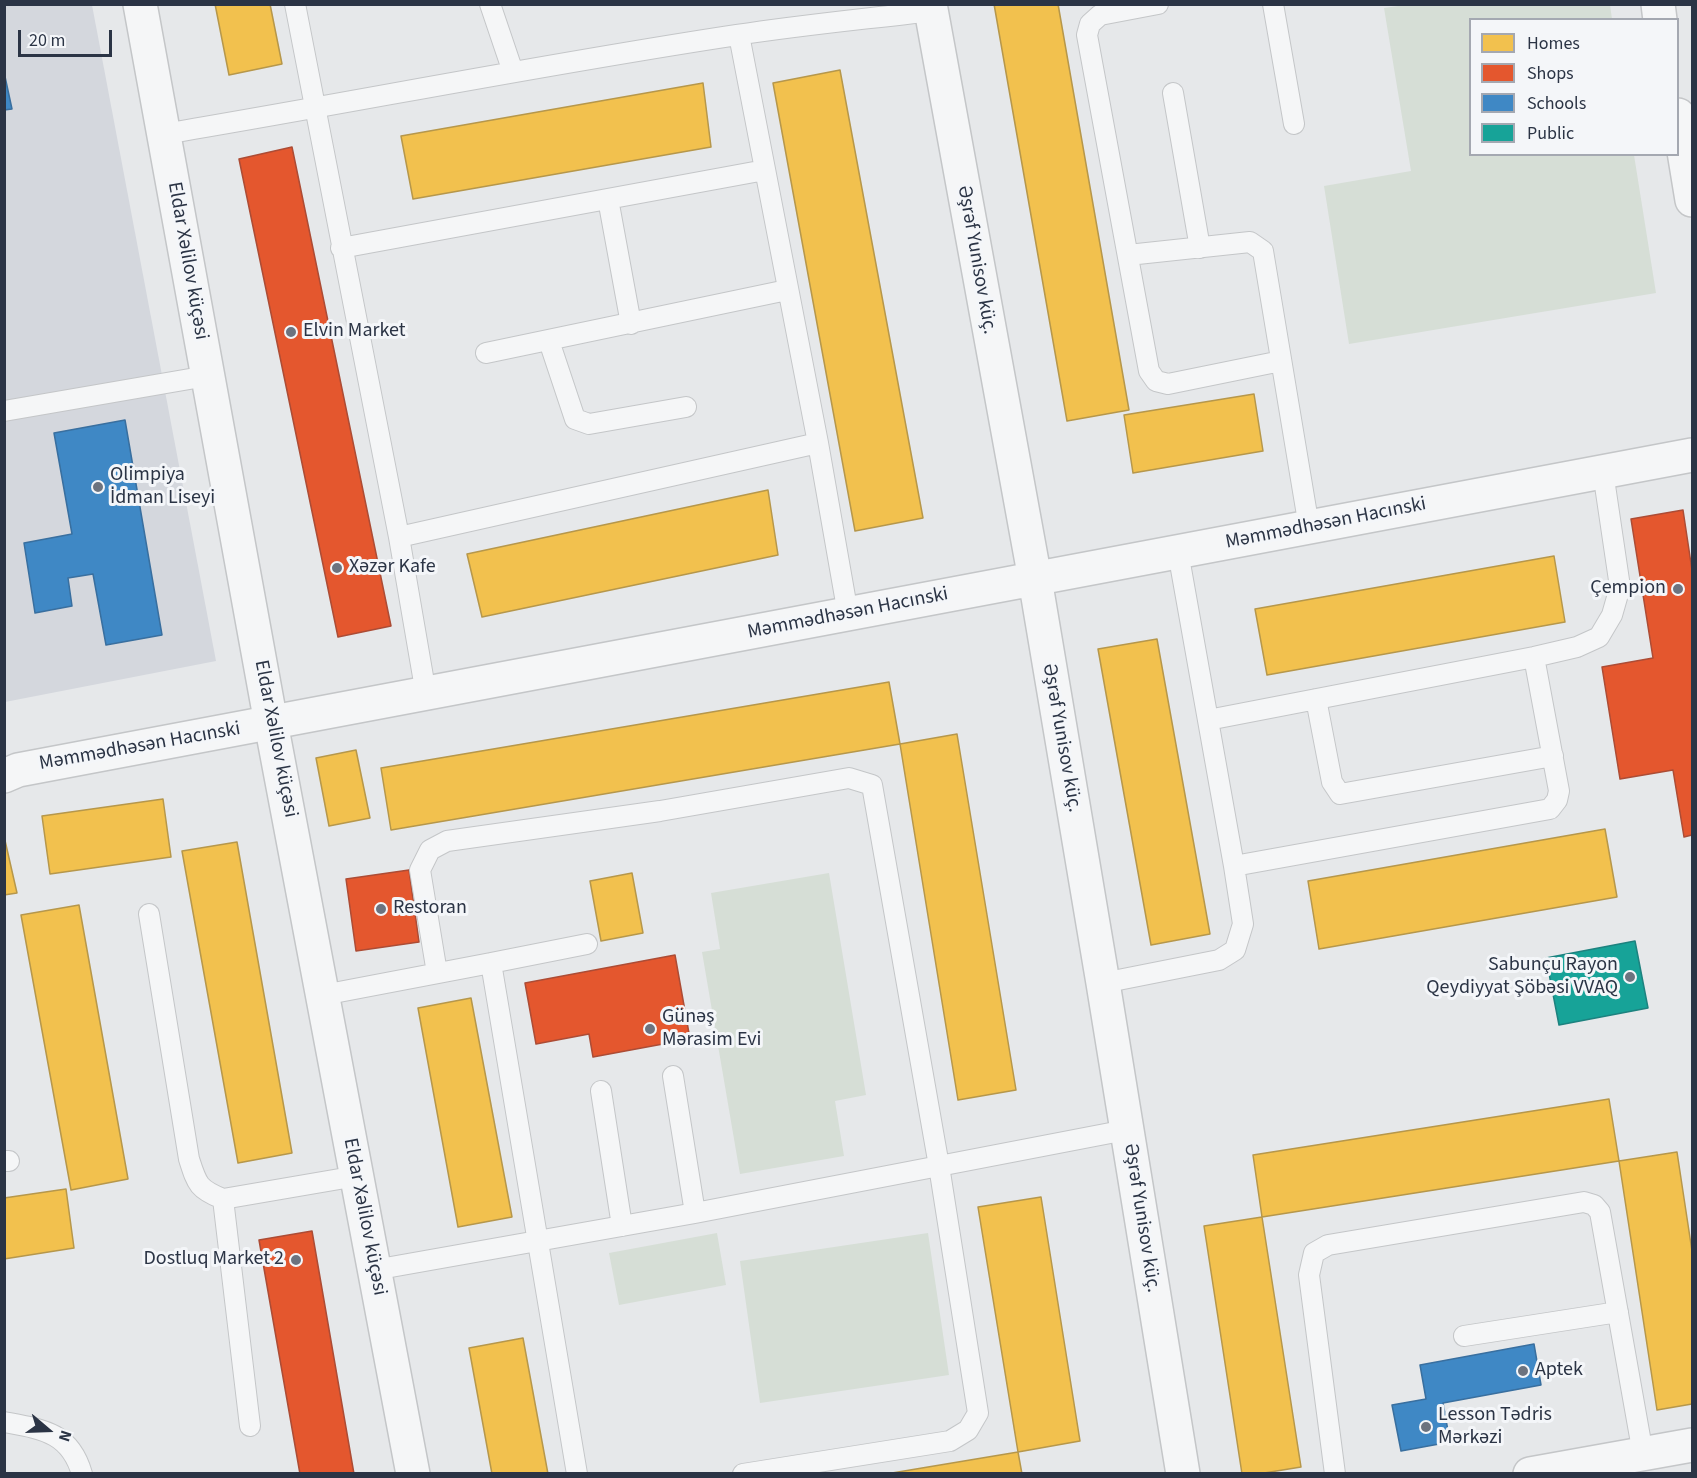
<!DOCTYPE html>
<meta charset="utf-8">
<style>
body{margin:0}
#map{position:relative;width:1697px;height:1478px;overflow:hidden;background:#e6e8ea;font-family:"Source Sans 3",sans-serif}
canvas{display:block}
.frame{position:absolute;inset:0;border:6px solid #2b3445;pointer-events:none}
.legend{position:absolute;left:1469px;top:18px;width:210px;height:138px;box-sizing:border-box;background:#f4f6f9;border:2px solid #a4a8b1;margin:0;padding:8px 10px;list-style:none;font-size:18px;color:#2b3445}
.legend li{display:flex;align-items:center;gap:12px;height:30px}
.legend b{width:30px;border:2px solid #a4a8b1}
.north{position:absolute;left:18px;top:1400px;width:60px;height:60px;-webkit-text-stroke:4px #f4f6f9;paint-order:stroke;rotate:109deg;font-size:16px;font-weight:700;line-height:24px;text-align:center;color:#2b3445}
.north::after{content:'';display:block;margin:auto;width:21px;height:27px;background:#2b3445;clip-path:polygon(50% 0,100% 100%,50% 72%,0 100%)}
.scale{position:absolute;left:18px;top:30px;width:94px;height:27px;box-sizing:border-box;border:3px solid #2b3445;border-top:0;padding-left:8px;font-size:18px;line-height:21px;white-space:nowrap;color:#2b3445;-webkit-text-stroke:4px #f4f6f9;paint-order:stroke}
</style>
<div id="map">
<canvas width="1697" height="1478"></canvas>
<div class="frame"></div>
<ul class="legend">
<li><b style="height:16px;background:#f2c14e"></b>Homes</li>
<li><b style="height:16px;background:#e4572e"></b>Shops</li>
<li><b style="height:16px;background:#3f88c5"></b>Schools</li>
<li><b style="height:16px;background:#17a398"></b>Public</li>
</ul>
<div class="north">N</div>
<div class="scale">20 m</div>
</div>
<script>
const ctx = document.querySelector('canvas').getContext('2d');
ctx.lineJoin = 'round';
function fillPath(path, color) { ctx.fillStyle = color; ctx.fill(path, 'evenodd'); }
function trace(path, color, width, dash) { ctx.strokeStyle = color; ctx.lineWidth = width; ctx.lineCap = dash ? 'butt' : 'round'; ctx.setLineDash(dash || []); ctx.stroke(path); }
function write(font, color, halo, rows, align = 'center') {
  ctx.font = font + ' "Source Sans 3",sans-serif'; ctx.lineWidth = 6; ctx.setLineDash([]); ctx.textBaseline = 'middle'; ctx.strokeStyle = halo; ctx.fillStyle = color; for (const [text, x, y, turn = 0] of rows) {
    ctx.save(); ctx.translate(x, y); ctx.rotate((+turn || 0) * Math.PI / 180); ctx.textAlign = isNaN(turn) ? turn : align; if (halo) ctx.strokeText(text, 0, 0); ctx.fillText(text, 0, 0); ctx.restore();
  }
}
fillPath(new Path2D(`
 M5 5H92L216 661 5 702Z`), '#d4d7dd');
fillPath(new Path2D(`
 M1405 5H1610L1612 19 1470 20V154L1634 155 1656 293 1349 344 1324 186 1411 171 1384 8Z
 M829 873 866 1095 835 1101 844 1156 740 1174 702 952 720 949 711 893Z
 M717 1233 726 1285 619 1305 609 1253Z
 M928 1233 949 1375 760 1403 740 1261Z`), '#d6ded6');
const homes = new Path2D(`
 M215 4H270L282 64 229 75Z
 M994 4H1058L1129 410 1067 421Z
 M840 70 923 518 855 531 773 83Z
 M703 83 711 147 413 199 401 136Z
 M1254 394 1263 451 1133 473 1124 415Z
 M768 490 778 555 482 617 467 554Z
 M1554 556 1565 622 1267 675 1255 609Z
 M1157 639 1210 934 1151 945 1098 649Z
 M889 682 900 744 391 830 381 768Z
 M957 734 1016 1090 958 1100 900 744Z
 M356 750 370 818 329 826 316 758Z
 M163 799 171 857 50 874 42 816Z
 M1605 829 1617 897 1319 949 1308 881Z
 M4 836 17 893 4 895Z
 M237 842 292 1153 238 1163 182 851Z
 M632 873 643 933 601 941 590 881Z
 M79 905 128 1179 71 1190 21 915Z
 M471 998 512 1217 458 1227 418 1008Z
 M1609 1099 1619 1161 1262 1217 1253 1155Z
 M1677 1152 1692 1251V1404L1657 1410 1619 1161Z
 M66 1189 74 1248 4 1259V1198Z
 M1041 1197 1080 1441 1018 1452 978 1207Z
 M1262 1217 1301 1467 1258 1474H1242L1204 1226Z
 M523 1338 548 1474H492L469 1348Z
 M1018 1452 1022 1474H886Z`);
fillPath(homes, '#f2c14e');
trace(homes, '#b6974b', 1.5);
const shops = new Path2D(`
 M292 147 391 626 338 637 239 159Z
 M1683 510 1692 570V835L1684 837 1673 770 1620 779 1602 667 1653 658 1631 519Z
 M409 870 419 942 356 951 346 879Z
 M675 955 690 1039 593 1057 589 1034 536 1044 525 983Z
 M312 1231 354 1474H300L259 1240Z`);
fillPath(shops, '#e4572e');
trace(shops, '#ac4c35', 1.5);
const schools = new Path2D(`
 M4 72 12 109 4 110Z
 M125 420 162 635 106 645 93 574 68 578 72 606 35 613 24 543 72 534 54 433Z
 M1534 1344 1541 1385 1443 1403 1450 1442 1401 1451 1392 1405 1426 1399 1420 1365Z`);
fillPath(schools, '#3f88c5');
trace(schools, '#396f9f', 1.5);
const public = new Path2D(`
 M1635 941 1648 1008 1559 1025 1546 958Z`);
fillPath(public, '#17a398');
trace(public, '#1d827f', 1.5);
const service = new Path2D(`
 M295 4 399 537 426 694
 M490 4 513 72
 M1158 4 1100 15 1090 24 1087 35 1149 371 1156 381 1168 384 1281 361
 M1273 4 1294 124
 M739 35 818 443 848 614
 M1173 93 1200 248
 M164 134C355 102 545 64 737 35 801 25 866 19 931 11
 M608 199 631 324
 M341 248 765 170
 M1128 255 1250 242 1263 251 1309 527
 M549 341 575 419 589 424 686 407
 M486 353 787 290
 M4 411 207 376
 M399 537 818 443
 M1316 699 1332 782 1340 794 1553 756
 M1208 720 1534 657 1577 647 1599 637 1612 615 1620 587 1603 472
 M1234 866 1550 809 1557 800 1559 791 1534 657
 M149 914 189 1159C197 1184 198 1189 223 1199L357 1176
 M491 963 587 944
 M437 973 420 870 430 850 447 841 660 811 849 778 872 785 939 1166 978 1413 968 1430 950 1441 743 1474
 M1103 983 1219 960 1235 950 1243 924 1234 866 1178 552
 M323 995 491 963 577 1474
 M673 1076 695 1213
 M601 1091 622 1226
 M4 1161H9
 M223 1199 250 1426
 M374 1270 695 1213 1126 1130
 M1464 1336 1618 1312
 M4 1422C42 1429 70 1432 82 1474
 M1335 1474 1309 1275 1314 1253 1328 1245 1584 1202 1594 1205 1600 1212 1643 1454`);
const minor = new Path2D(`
 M930 4 1035 579 1103 983 1183 1474
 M1658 4 1660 20
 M1678 115 1692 200
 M4 776 18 770 1692 455`);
const tertiary = new Path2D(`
 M140 4 271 723 413 1474
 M1530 1474 1692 1445`);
trace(service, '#c4c6c8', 22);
trace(minor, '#c4c6c8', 36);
trace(tertiary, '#c4c6c8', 36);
trace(service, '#f5f6f7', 20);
trace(minor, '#f5f6f7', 33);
trace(tertiary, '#f5f6f7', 33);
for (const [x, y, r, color] of [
 [291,332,6,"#6c737f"],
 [98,487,6,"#6c737f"],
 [337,568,6,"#6c737f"],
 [1678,589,6,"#6c737f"],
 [381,909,6,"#6c737f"],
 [1630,977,6,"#6c737f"],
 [650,1029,6,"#6c737f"],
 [296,1260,6,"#6c737f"],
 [1523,1371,6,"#6c737f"],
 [1426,1427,6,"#6c737f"]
]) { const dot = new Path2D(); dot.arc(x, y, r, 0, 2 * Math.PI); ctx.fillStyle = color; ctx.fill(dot); trace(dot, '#f4f6f9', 2); }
write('20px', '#2b3445', '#f4f6f9', [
 ["Əşrəf Yunisov küç.",976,260,80],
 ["Eldar Xəlilov küçəsi",187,261,80],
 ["Məmmədhəsən Hacınski",1326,524,-11],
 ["Məmmədhəsən Hacınski",848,614,-11],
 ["Əşrəf Yunisov küç.",1061,738,80],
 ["Eldar Xəlilov küçəsi",275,739,79],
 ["Məmmədhəsən Hacınski",140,747,-10],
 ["Eldar Xəlilov küçəsi",364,1217,79],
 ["Əşrəf Yunisov küç.",1141,1218,81]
]);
write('20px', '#2b3445', '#f4f6f9', [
 ["Elvin Market",303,332],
 ["Olimpiya",110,476],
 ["İdman Liseyi",110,499],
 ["Xəzər Kafe",349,568],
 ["Çempion",1666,589,"right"],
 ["Restoran",393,909],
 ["Sabunçu Rayon",1618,966,"right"],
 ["Qeydiyyat Şöbəsi VVAQ",1618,989,"right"],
 ["Günəş",662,1018],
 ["Mərasim Evi",662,1041],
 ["Dostluq Market 2",284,1260,"right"],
 ["Aptek",1535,1371],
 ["Lesson Tədris",1438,1416],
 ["Mərkəzi",1438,1439]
], 'left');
</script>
